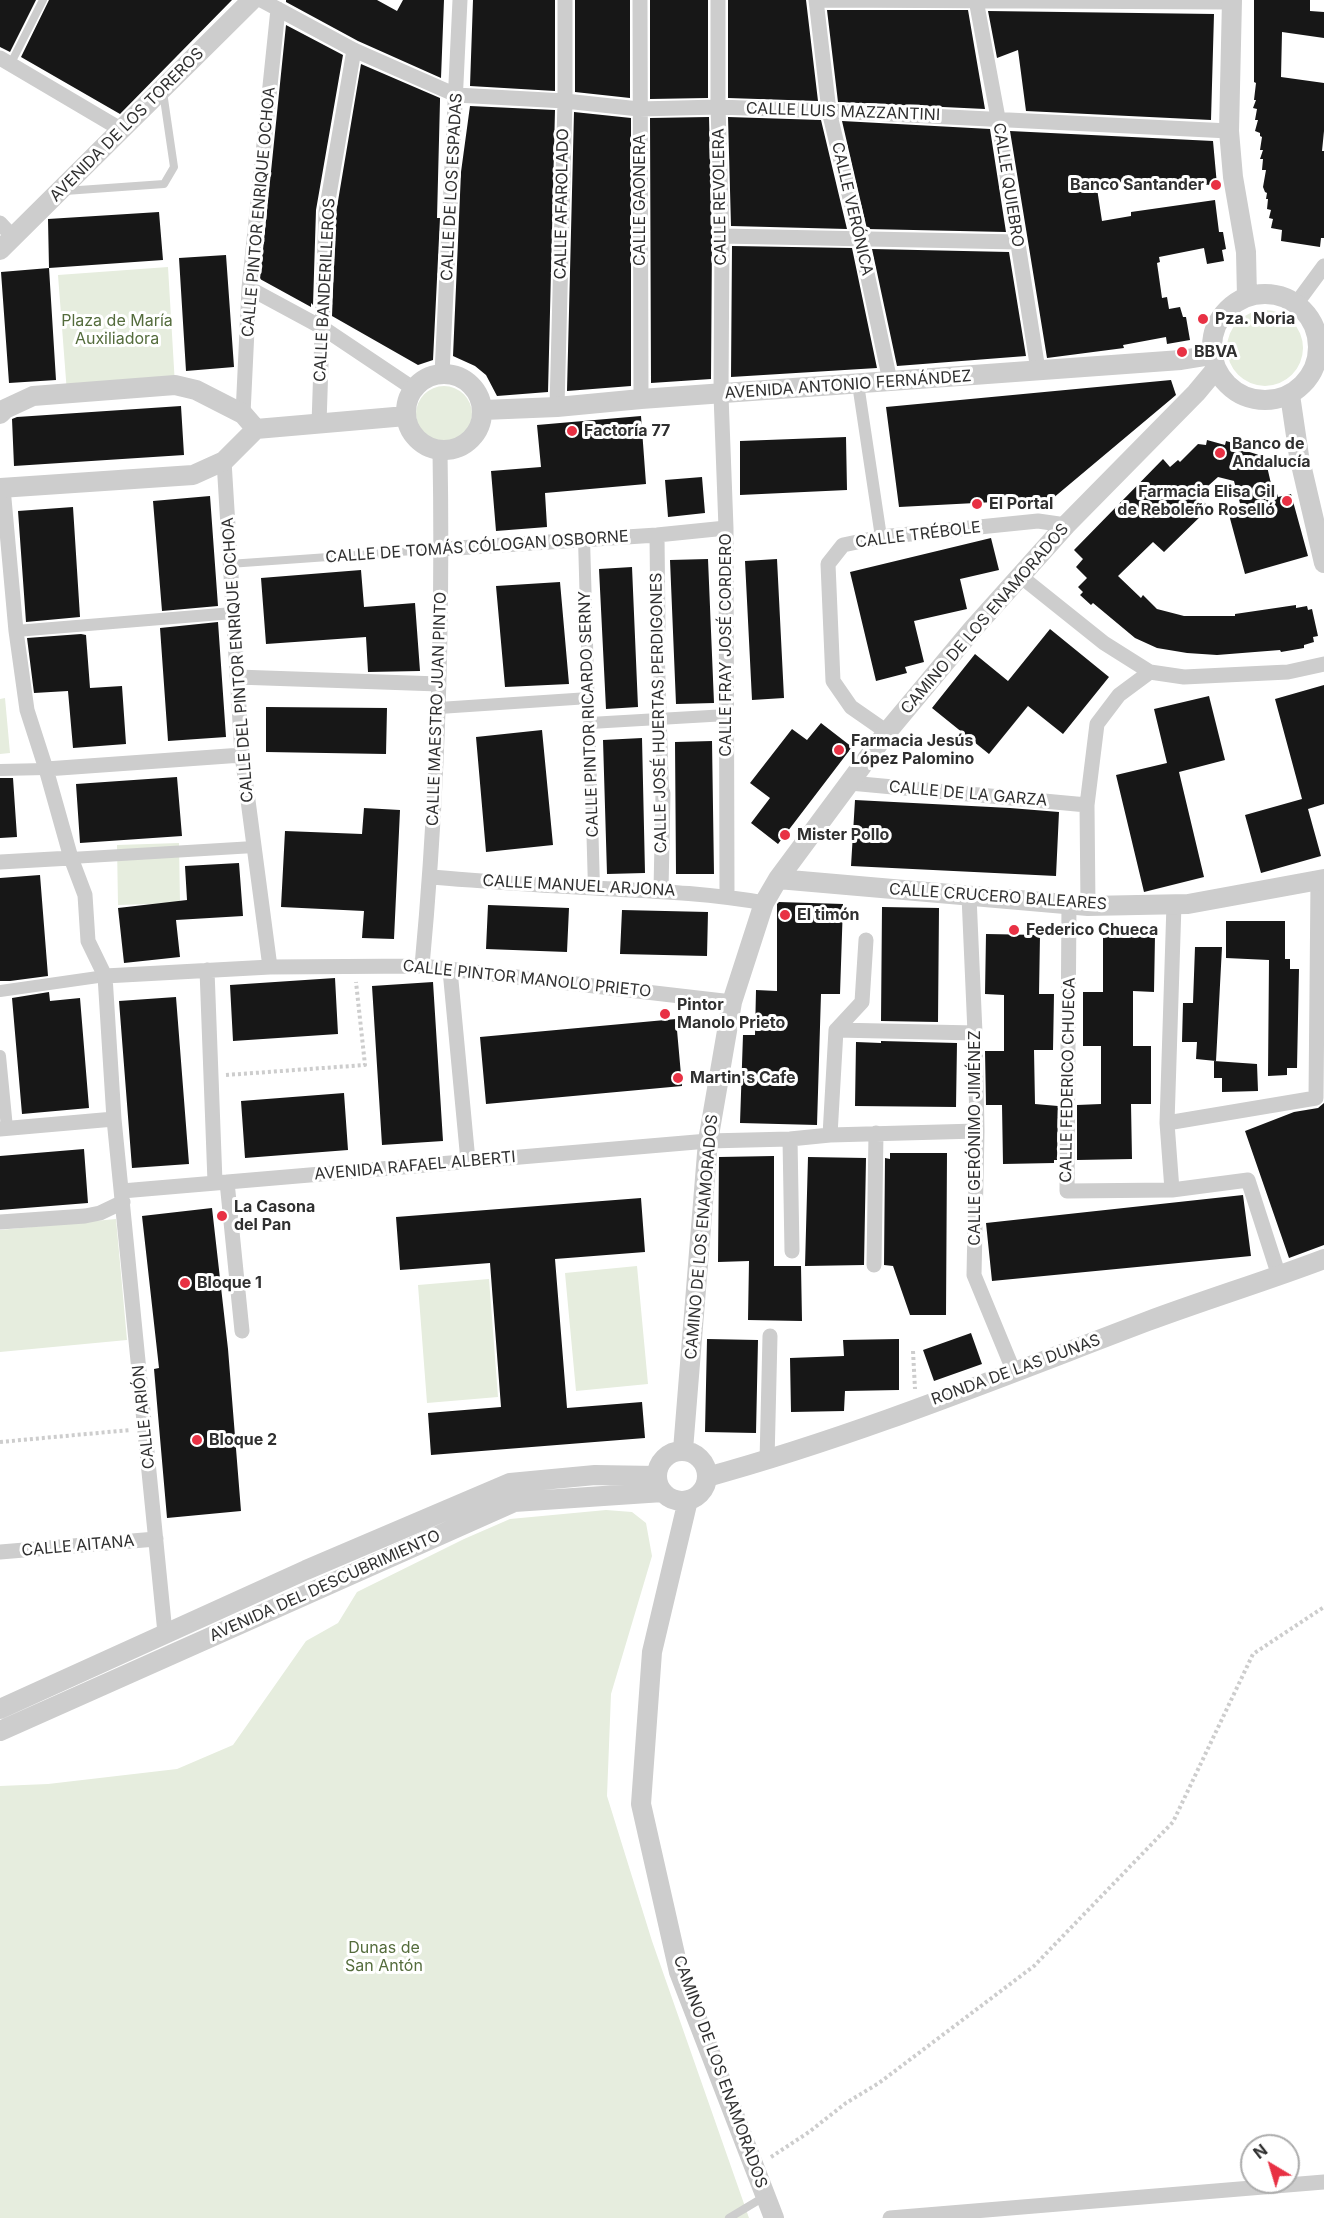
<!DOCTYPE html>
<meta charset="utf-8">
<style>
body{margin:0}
#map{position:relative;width:1324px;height:2218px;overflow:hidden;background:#fff;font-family:Inter,sans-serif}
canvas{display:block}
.north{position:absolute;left:1240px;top:2134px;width:60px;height:60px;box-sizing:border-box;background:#fff;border:2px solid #acacac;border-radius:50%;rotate:322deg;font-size:16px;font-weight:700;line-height:24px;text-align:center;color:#303030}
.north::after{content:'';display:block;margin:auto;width:21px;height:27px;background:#e83144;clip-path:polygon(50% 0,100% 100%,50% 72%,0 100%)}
</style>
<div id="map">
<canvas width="1324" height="2218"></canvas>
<div class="north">N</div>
</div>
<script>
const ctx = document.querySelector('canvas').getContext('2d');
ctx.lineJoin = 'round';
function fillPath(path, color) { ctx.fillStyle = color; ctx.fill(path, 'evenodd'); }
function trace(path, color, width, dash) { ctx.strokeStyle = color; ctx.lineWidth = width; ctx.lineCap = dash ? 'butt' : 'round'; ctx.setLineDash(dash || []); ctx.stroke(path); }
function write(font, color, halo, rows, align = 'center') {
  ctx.font = font + ' Inter,sans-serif'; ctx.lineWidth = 6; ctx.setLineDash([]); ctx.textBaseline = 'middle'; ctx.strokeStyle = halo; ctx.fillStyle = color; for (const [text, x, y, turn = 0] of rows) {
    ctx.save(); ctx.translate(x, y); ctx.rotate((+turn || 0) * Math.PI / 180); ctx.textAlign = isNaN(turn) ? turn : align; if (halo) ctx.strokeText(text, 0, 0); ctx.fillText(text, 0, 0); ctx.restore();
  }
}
fillPath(new Path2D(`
 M168 267 175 385 67 393 58 275Z
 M1227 348a38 38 0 1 1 76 0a38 38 0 1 1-76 0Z
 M416 414a28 28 0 1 1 56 0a28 28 0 1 1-56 0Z
 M5 698 10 753 0 754V699Z
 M179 843 180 903 118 905 117 845Z
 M116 1219 127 1340 0 1352V1230Z
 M637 1266 648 1384 576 1391 565 1273Z
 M489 1279 498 1397 427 1403 418 1285Z
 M606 1510 632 1512 646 1523 652 1556 611 1694 607 1796 652 1941 749 2218H0V1786L48 1784 177 1769 233 1745 306 1641 338 1623 357 1592 464 1539 510 1519Z`), '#e6edde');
fillPath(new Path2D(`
 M0 0H36L10 52 0 47Z
 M49 0H232L120 114 21 57Z
 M286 0H377L397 11 403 0H444L441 78 358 41 286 2Z
 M473 0H555V91L470 86Z
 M575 0H630V98L575 92Z
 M650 0H708V98L650 99Z
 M728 0H806L818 101 728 98Z
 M1254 0H1310V11L1324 12V38L1282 32 1281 77 1324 83V131L1322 151H1324V238H1321L1320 247 1281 241 1282 230 1271 228 1273 219 1269 218 1271 210 1267 209 1268 199H1266L1267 193 1265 192 1263 187 1266 170H1262L1263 159H1260L1263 150H1260L1262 137 1260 136V133L1255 131 1258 120H1255L1257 109 1253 108 1256 100H1254L1256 83 1254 82Z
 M827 10H968L985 109 838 102Z
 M988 11 1214 14 1211 120 1026 111 1018 50 997 58Z
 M286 25 343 55 316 210 313 305 311 303V307L260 279Z
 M361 64 440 98V101L437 218H440L433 360 418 365 332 316 336 213Z
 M470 106 555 110 548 392 497 396 486 375 475 366 453 356 461 172Z
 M574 112 631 118V386L567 391Z
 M709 117 712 236 711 379 651 383 650 118Z
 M728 117 821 120 847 229 731 226Z
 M842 121 990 129 1006 232 867 229Z
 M1010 131 1213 141 1217 185 1096 182 1102 221 1131 216V212L1215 200 1219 232H1223L1226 249 1222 250 1224 261 1207 264 1204 248 1159 257 1160 262 1157 263 1162 298 1167 297 1169 309 1180 307 1183 317H1186L1190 340 1167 344 1166 337 1123 345 1124 348 1047 358Z
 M159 212 163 260 49 268 48 219Z
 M732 246 852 248 877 368 731 377Z
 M872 249 1009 252 1026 356 897 366Z
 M226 255 234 367 186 371 179 258Z
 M49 268 56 380 9 383 1 272Z
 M1171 380 1176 395 1052 499 899 507 886 407Z
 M181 406 184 455 14 466 12 419 17 417Z
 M641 416 646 484 545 493 547 527 496 531 491 471 541 467 537 425Z
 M846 437 847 490 740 495V441Z
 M1207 440 1225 445 1226 441 1244 446 1243 450 1259 455 1266 462 1272 488 1275 487 1278 497 1291 494 1308 556 1245 574 1228 511 1241 507 1234 481 1218 477 1198 495 1209 508 1164 552 1153 542 1118 576 1141 598 1143 595 1157 609 1184 616H1235V614L1296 605V608L1307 606 1308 610 1312 609 1318 636 1313 637 1314 642 1304 645V648L1281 652 1280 650 1217 655 1187 653 1157 648 1135 638 1093 603 1091 605 1080 595 1083 592 1078 587 1087 578 1076 567 1083 559 1074 550 1163 459 1170 467 1178 460 1180 462 1198 444 1206 445Z
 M702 477 705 513 668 517 665 480Z
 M210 496 218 606 162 611 153 501Z
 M73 507 80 617 26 622 18 511Z
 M991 538 999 570 960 579 967 609 914 621 924 662 905 667 907 673 876 681 850 572Z
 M708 559 714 703 676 704 670 560Z
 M777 559 784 698 752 700 745 561Z
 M632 567 638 707 606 709 599 569Z
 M361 570 364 607 415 603 420 671 368 672 366 637 266 644 261 578Z
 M560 582 569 684 505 687 496 586Z
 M218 622 226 737 168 741 160 628Z
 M1050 629 1109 677 1063 734 1028 706 989 754 932 708 975 654 1008 681Z
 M81 634 86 635 90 688 122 686 126 744 73 748 68 691 34 693 27 638Z
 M1324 685V804L1308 809 1321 856 1261 873 1245 815 1302 799 1275 699Z
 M1209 696 1225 760 1179 772 1204 877 1144 892 1116 775 1167 763 1154 709Z
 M266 707 387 708 386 754 266 752Z
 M821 723 852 747 778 844 751 823 770 798 750 783 792 729 807 740Z
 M542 730 553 845 486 852 476 737Z
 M642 738 645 873 607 874 603 740Z
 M712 741 714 874H676L675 742Z
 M177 777 182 836 80 843 76 784Z
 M0 778H13L17 837 0 838Z
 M855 800 1010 808 1059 812 1056 876 851 866Z
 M364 808 400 810 394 939 362 938 364 911 281 907 285 831 362 834Z
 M239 863 243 916 176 920 180 957 124 963 118 908 187 900 185 866Z
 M40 875 48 976 10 981H0V878Z
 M779 902 843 904 840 994H821L817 1125 740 1123 743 1035H755L756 990 777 991V904Z
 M488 905 569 908 567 952 486 949Z
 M882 907 939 908 938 1022 881 1021Z
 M622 910 708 912 707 956 620 954Z
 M1226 921H1285V959H1290V969H1299L1297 1068H1287V1075L1268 1076 1269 960 1226 958Z
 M986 934 1040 935 1039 994H1054L1053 1050H1034L1035 1104 1058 1106 1057 1160H1054V1163L1003 1164 1002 1105H986L985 1051H1004V995L985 994Z
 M1103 935H1155L1154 992 1133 991V1046H1151V1104H1131L1132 1159 1077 1160V1105L1101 1104V1046H1083V992H1103Z
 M1195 947H1222L1216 1061 1196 1059 1197 1042H1182L1183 1003H1193Z
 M335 978 338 1034 233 1041 230 985Z
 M433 982 443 1141 382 1145 372 986Z
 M49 992 50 1001 80 998 89 1108 22 1114 12 998Z
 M176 997 189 1164 132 1168 119 1001Z
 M676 1019 682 1086 486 1104 480 1037Z
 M881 1041 957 1043 956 1107 855 1106 856 1042 881 1043Z
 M1214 1061 1257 1064 1258 1091 1222 1092V1078H1214Z
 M344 1093 348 1150 245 1158 241 1101Z
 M1324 1103V1245L1289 1258 1245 1131 1294 1112 1318 1108Z
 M84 1149 88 1203 0 1210V1156Z
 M890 1153H947L946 1315H910L893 1266 884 1265 885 1158 890 1159Z
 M774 1156V1266H801L802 1321 748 1320 749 1261 718 1262 719 1157Z
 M808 1157 866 1158 864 1265 805 1266Z
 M1243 1195 1251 1256 992 1281 986 1223Z
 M641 1198 645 1252 555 1259 567 1408 642 1402 645 1438 431 1455 428 1413 501 1407 490 1263 400 1270 396 1217Z
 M212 1208 228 1349 241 1511 167 1518 154 1369 159 1368 142 1216Z
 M971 1333 982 1364 934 1381 923 1350Z
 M707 1339 758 1340 756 1433 705 1432Z
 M899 1339V1390L845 1391 844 1411 791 1412 790 1358 844 1356 843 1340Z`), '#171717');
trace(new Path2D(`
 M226 1075 365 1065 356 982
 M913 1351 915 1389
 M0 1442 130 1430
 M771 2157 809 2132 846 2103 879 2083 1034 1966 1173 1822 1253 1654 1324 1607`), '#cdcdcd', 4, [3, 3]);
trace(new Path2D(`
 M11 63 43 0
 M65 191 164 184 174 167 163 92
 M229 564 442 549
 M729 2218 764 2197`), '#cdcdcd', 8);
trace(new Path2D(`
 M858 384 881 537
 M584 539 594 888
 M658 630 663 793
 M16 631 233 613
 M439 708 589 698
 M590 723 727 715
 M0 770 46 769
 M71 858 254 847
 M0 991 105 976
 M0 1056 7 1128`), '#cdcdcd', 12);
trace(new Path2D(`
 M261 0 354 50 456 95 565 101 639 109 718 107 829 111 1229 131
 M640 0 641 399
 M718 0V107L722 236 721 395 726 528 727 896
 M816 0 1232 2
 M816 0 829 111 860 240 890 381
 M976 0 998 118 1038 370
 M0 58 122 130
 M0 223 14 238
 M722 236 1017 242
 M249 288 323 328 414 389
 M1296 304 1324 266
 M442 374 460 0
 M557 407 565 101V0
 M243 414 249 288 278 9
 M319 424 326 212 354 50
 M224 461 242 755 270 967
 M3 488 16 631 27 710 46 769 71 858 85 895 88 941 105 976 114 1119 165 1633
 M657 535 658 630
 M442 549 657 535 726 528
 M1019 575 1104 643 1150 672 1184 677 1288 672 1324 664
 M237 677 439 684
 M887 732 851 707 833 681 828 564 843 545 881 537 1038 521 1066 525
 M46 769 242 755
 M850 783 1087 805
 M0 862 71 858
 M430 877C485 881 540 886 595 888 652 891 708 893 764 903
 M661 890 663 793
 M969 896 975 1033 977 1131 974 1275 1014 1372
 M1069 903 1067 1191 1172 1190 1248 1180 1279 1276
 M1174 904 1167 1123 1316 1098 1318 880
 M1088 906 1087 805 1097 724 1119 695 1150 672
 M422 966C438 795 443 623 440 451
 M207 970 215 1182
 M450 970 468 1161
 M105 976 270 967 422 966 732 1002
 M836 1030 975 1033
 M1167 1123 1172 1190
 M0 1129 114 1119
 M830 1135 836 1030 862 1002 866 940
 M790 1139 792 1251
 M227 1182 242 1331
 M122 1191 708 1141 790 1139 830 1135 977 1131
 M0 1222 85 1216 100 1213 123 1202
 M874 1265 876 1133
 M767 1461 770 1336
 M0 1552 156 1539
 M890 2218 1324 2182`), '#cdcdcd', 15);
trace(new Path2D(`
 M1232 0 1229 131 1233 177 1246 252 1247 297
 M0 250 252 0
 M1212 347a53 53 0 1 1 106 0a53 53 0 1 1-106 0Z
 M406 412a38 38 0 1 1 76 0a38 38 0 1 1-76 0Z
 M1290 395 1299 456 1324 563
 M483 410 557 407 641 399 1181 360 1212 355
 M0 414 5 409 33 396 175 385 196 390 243 414 256 429
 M256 429 406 416
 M0 488 193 475 224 461 256 429
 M778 879 1088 906 1188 904 1324 879
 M683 1450 708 1141 732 1002 764 903 778 879 887 732 972 630 1066 525 1196 393 1216 369
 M657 1476a25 25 0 1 1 50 0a25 25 0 1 1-50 0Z
 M707 1477C857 1436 1003 1376 1148 1321 1207 1299 1266 1281 1324 1259
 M688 1500 652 1652 641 1804 679 1972 774 2218
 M0 1709 306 1570 510 1483 595 1475 657 1476
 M0 1731 514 1502 663 1492`), '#cdcdcd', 20);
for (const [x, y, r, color] of [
 [1216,185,6,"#e83144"],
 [1203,319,6,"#e83144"],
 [1182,352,6,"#e83144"],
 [572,431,6,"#e83144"],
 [1220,453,6,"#e83144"],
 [1287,501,6,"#e83144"],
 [977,504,6,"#e83144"],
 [839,750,6,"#e83144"],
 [785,835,6,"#e83144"],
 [785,915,6,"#e83144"],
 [1014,930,6,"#e83144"],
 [665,1014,6,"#e83144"],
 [678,1078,6,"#e83144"],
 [222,1216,6,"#e83144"],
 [185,1283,6,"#e83144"],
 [197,1440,6,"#e83144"]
]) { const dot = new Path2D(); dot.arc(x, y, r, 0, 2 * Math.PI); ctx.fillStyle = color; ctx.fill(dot); trace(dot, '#fff', 2); }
write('16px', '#303030', '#fff', [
 ["CALLE LUIS MAZZANTINI",843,112,2],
 ["AVENIDA DE LOS TOREROS",127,125,-45],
 ["CALLE QUIEBRO",1008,185,81],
 ["CALLE DE LOS ESPADAS",452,187,-87],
 ["CALLE REVOLERA",720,197,-91],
 ["CALLE GAONERA",640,200,-90],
 ["CALLE AFAROLADO",562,204,-89],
 ["CALLE VERÓNICA",852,209,77],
 ["CALLE PINTOR ENRIQUE OCHOA",259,212,-85],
 ["CALLE BANDERILLEROS",325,290,-87],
 ["AVENIDA ANTONIO FERNÁNDEZ",848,385,-4],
 ["CALLE TRÉBOLE",918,535,-7],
 ["CALLE DE TOMÁS CÓLOGAN OSBORNE",477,547,-4],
 ["CAMINO DE LOS ENAMORADOS",985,619,-49],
 ["CALLE FRAY JOSÉ CORDERO",726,645,-90],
 ["CALLE DEL PINTOR ENRIQUE OCHOA",238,660,-94],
 ["CALLE MAESTRO JUAN PINTO",437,709,-88],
 ["CALLE JOSÉ HUERTAS PERDIGONES",659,713,-91],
 ["CALLE PINTOR RICARDO SERNY",589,714,-92],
 ["CALLE DE LA GARZA",968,794,5],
 ["CALLE MANUEL ARJONA",579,886,3],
 ["CALLE CRUCERO BALEARES",998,897,4],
 ["CALLE PINTOR MANOLO PRIETO",527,979,6],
 ["CALLE FEDERICO CHUECA",1068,1080,-89],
 ["CALLE GERÓNIMO JIMÉNEZ",975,1138,-90],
 ["AVENIDA RAFAEL ALBERTI",415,1166,-5],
 ["CAMINO DE LOS ENAMORADOS",702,1237,-85],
 ["RONDA DE LAS DUNAS",1016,1370,-20],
 ["CALLE ARIÓN",144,1417,-96],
 ["CALLE AITANA",78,1546,-5],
 ["AVENIDA DEL DESCUBRIMIENTO",325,1586,-24],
 ["CAMINO DE LOS ENAMORADOS",720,2072,70]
]);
write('bold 16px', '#303030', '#fff', [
 ["Banco Santander",1204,185,"right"],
 ["Pza. Noria",1215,319],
 ["BBVA",1194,352],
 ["Factoría 77",584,431],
 ["Banco de",1232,444],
 ["Andalucía",1232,462],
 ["Farmacia Elisa Gil",1275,492,"right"],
 ["de Reboleño Roselló",1275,510,"right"],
 ["El Portal",989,504],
 ["Farmacia Jesús",851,741],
 ["López Palomino",851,759],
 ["Mister Pollo",797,835],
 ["El timón",797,915],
 ["Federico Chueca",1026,930],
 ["Pintor",677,1005],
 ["Manolo Prieto",677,1023],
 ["Martin's Cafe",690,1078],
 ["La Casona",234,1207],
 ["del Pan",234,1225],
 ["Bloque 1",197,1283],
 ["Bloque 2",209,1440]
], 'left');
write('16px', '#546c3c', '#fff', [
 ["Plaza de María",117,321],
 ["Auxiliadora",117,339],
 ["Dunas de",384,1948],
 ["San Antón",384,1966]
]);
</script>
